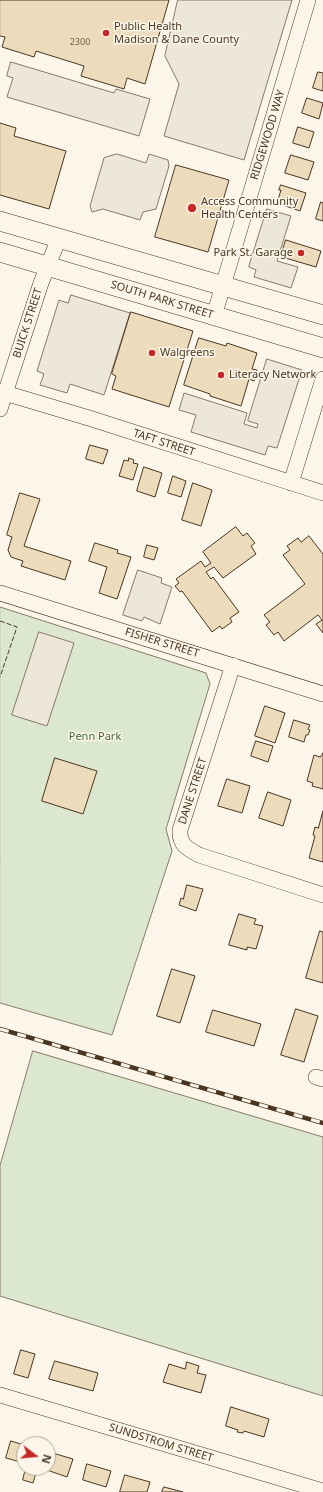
<!DOCTYPE html>
<style>
body{margin:0}
#map{position:relative;width:323px;height:1492px;overflow:hidden;background:#fbf6e9;font-family:"Noto Sans",sans-serif}
canvas{display:block}
.north{position:absolute;left:16px;top:1436px;width:40px;height:40px;box-sizing:border-box;background:#fbf6e9;border:1px solid #b4a999;border-radius:50%;rotate:106deg;font-size:11px;font-weight:700;line-height:16px;text-align:center;color:#4a3520}
.north::after{content:'';display:block;margin:auto;width:14px;height:18px;background:#c62828;clip-path:polygon(50% 0,100% 100%,50% 72%,0 100%)}
</style>
<div id="map">
<canvas width="323" height="1492"></canvas>
<div class="north">N</div>
</div>
<script>
const ctx = document.querySelector('canvas').getContext('2d');
ctx.lineJoin = 'round';
function fillPath(path, color) { ctx.fillStyle = color; ctx.fill(path, 'evenodd'); }
function trace(path, color, width, dash) { ctx.strokeStyle = color; ctx.lineWidth = width; ctx.lineCap = dash ? 'butt' : 'round'; ctx.setLineDash(dash || []); ctx.stroke(path); }
function write(font, color, halo, rows, align = 'center') {
  ctx.font = font + ' "Noto Sans",sans-serif'; ctx.lineWidth = 3; ctx.setLineDash([]); ctx.textBaseline = 'middle'; ctx.strokeStyle = halo; ctx.fillStyle = color; for (const [text, x, y, turn = 0] of rows) {
    ctx.save(); ctx.translate(x, y); ctx.rotate((+turn || 0) * Math.PI / 180); ctx.textAlign = isNaN(turn) ? turn : align; if (halo) ctx.strokeText(text, 0, 0); ctx.fillText(text, 0, 0); ctx.restore();
  }
}
const green = new Path2D(`
 M0 607 206 673 210 684 166 829 172 851 112 1035 0 1003Z
 M33 1051 323 1137V1396L0 1296V1166Z`);
fillPath(green, '#dce7d0');
trace(green, '#887966', 1);
const parking = new Path2D(`
 M178 0H292L244 160 164 136 179 84 165 56Z
 M11 62 114 93 116 89 150 99 139 136 7 97 13 78 7 76Z
 M117 154 146 163 149 154 168 160 169 166 156 209 143 212 140 220 103 209 92 212 90 206 104 158Z
 M267 209 291 216 277 261 298 267 291 288 254 277 256 270 249 267Z
 M71 295 130 313 104 395 70 384 67 393 40 385 44 374 37 371 59 300 68 303Z
 M267 359 302 370 277 448 268 446 265 455 191 432 196 415 179 410 184 393 247 413 244 424 257 428 258 424 248 421Z
 M138 570 162 578 161 583 172 587 160 624 144 617 142 621 123 615Z
 M39 632 74 643 47 726 12 715Z`);
fillPath(parking, '#ede7d9');
trace(parking, '#887966', 1);
const building = new Path2D(`
 M0 0H169L145 84 127 78 124 89 81 76 84 66 36 51 34 57 2 47 5 37 0 36Z
 M318 72 323 73V91L313 88Z
 M307 98 323 103 319 119 302 113Z
 M0 123 16 128 14 136 66 151 49 209 0 195Z
 M298 127 314 132 309 148 293 143Z
 M291 155 314 162 308 180 285 173Z
 M176 165 229 180 208 252 155 237Z
 M281 185 306 193 300 211 277 203 281 190H279Z
 M321 202 323 203V221L316 219Z
 M286 240 321 251 316 267 282 257 281 255Z
 M131 312 193 331 169 407 112 389 116 376 112 374Z
 M199 338 226 346 227 343 257 353 252 369 257 370 254 381 249 379 241 406 210 396V394L184 385Z
 M90 445 108 450 103 464 86 459Z
 M129 458 134 460 133 463 138 464 133 480 119 476 124 460 128 461Z
 M144 467 162 473 155 497 137 491Z
 M173 476 186 481 181 497 168 493Z
 M193 483 212 490 201 526 182 520Z
 M20 493 40 499 24 546 71 561 65 580 21 566 23 561 11 557 8 550 12 537 7 535Z
 M236 527 243 536 247 533 255 543 251 546 256 554 223 578 214 567 206 572 211 579 213 577 239 612 230 618 232 622 222 629 220 626 212 632 182 591 180 592 175 586 179 583 176 579 201 561 205 567 211 563 203 552Z
 M309 536 323 554V633L316 624 322 620 318 615 284 641 278 632 274 635 266 625 270 622 264 615 305 584 283 555 290 550 287 546 298 538 301 542Z
 M95 543 118 550 117 553 131 557 117 599 99 593 107 567 89 561Z
 M147 545 158 548 154 560 144 557Z
 M265 706 285 713 275 743 255 736Z
 M294 720 310 725 308 729 310 730 308 735H306L304 742 289 737Z
 M256 741 273 746 268 762 251 756Z
 M323 753V789L312 786 313 783 307 781 314 755 320 757Z
 M55 758 97 771 83 814 42 801Z
 M227 779 250 786 242 813 218 806Z
 M268 792 291 800 283 826 259 818Z
 M323 811V862L309 858 315 836 313 835 315 827 318 828Z
 M187 885 203 889 196 911 179 905 181 898 183 899Z
 M239 914 256 919 254 924 263 926 256 949 247 947V950L229 945Z
 M320 931 323 932V983L306 978Z
 M172 969 195 976 180 1023 157 1016Z
 M296 1009 318 1016 304 1062 281 1055Z
 M213 1010 261 1024 254 1046 206 1032Z
 M21 1350 35 1354 28 1378 14 1374Z
 M55 1361 98 1373 93 1391 49 1379Z
 M187 1362 199 1366 197 1373 206 1375 201 1393 163 1382 169 1364 185 1369Z
 M231 1407 269 1419 264 1437 244 1431 243 1433 237 1432 238 1430 226 1426Z
 M11 1441 24 1445V1463L6 1458Z
 M49 1452 73 1459 67 1477 44 1469V1468H48Z
 M87 1464 111 1471 106 1487 83 1480Z
 M26 1468 37 1469 33 1483 23 1480Z
 M125 1475 150 1482 147 1492H120Z
 M164 1487 183 1492H162Z`);
fillPath(building, '#ecdcbc');
trace(building, '#4a3520', 1);
const minor = new Path2D(`
 M214 316 308 0
 M5 393 92 419 323 493
 M0 409 41 283 59 238
 M291 483 323 379
 M0 593 323 694
 M233 665 180 830C179 845 188 849 199 855L323 895
 M316 1077 323 1079
 M0 1395 323 1491`);
const major = new Path2D(`
 M0 221 323 315
 M0 252 323 348`);
trace(minor, '#4a3520', 16);
trace(major, '#4a3520', 20);
trace(minor, '#fbf6e9', 15);
trace(major, '#fbf6e9', 19);
const rail = new Path2D(`
 M0 1029 323 1123`);
trace(rail, '#4a3520', 4.5);
trace(rail, '#fbf6e9', 3, [9]);
trace(new Path2D(`
 M0 621 17 627 0 677`), '#4a3520', 1, [5, 2]);
for (const [x, y, r, color] of [
 [106,33,4,"#c62828"],
 [192,208,5,"#c62828"],
 [301,253,4,"#c62828"],
 [152,353,4,"#c62828"],
 [221,375,4,"#c62828"]
]) { const dot = new Path2D(); dot.arc(x, y, r, 0, 2 * Math.PI); ctx.fillStyle = color; ctx.fill(dot); trace(dot, '#fbf6e9', 1.5); }
write('9px', '#725f47', null, [
 ["2300",80,42]
]);
write('11px', '#4a3520', '#fbf6e9', [
 ["Public Health",114,27],
 ["Madison & Dane County",114,40],
 ["Access Community",201,202],
 ["Health Centers",201,215],
 ["Park St. Garage",293,253,"right"],
 ["Walgreens",160,353],
 ["Literacy Network",229,375]
], 'left');
write('11px', '#4a3520', '#fbf6e9', [
 ["RIDGEWOOD WAY",268,135,-73],
 ["SOUTH PARK STREET",162,300,17],
 ["BUICK STREET",28,323,-72],
 ["TAFT STREET",164,443,18],
 ["FISHER STREET",162,643,17],
 ["DANE STREET",193,791,-72],
 ["SUNDSTROM STREET",161,1443,17]
]);
write('11px', '#436837', '#fbf6e9', [
 ["Penn Park",95,737]
]);
</script>
